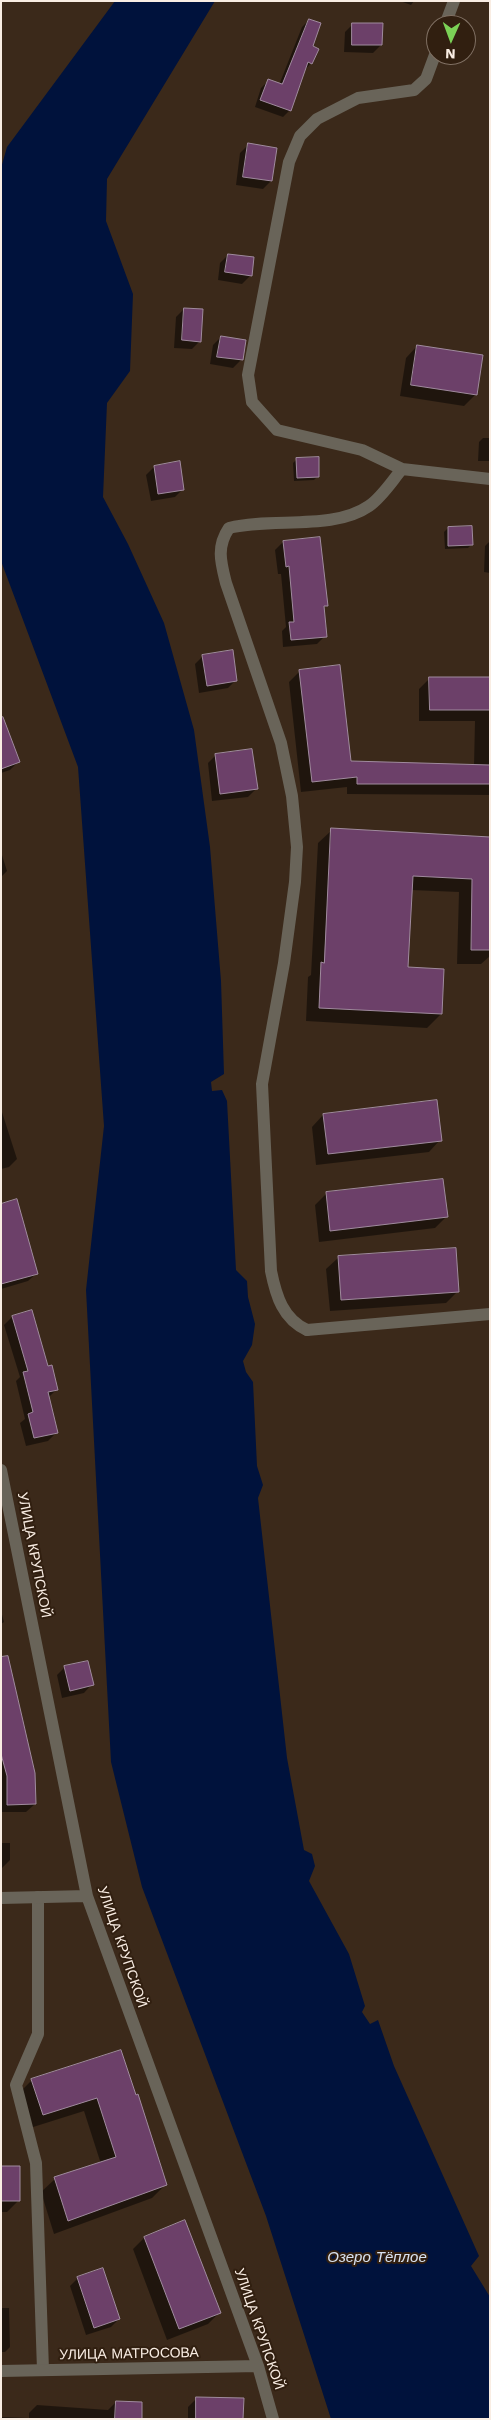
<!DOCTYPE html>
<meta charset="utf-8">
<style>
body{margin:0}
#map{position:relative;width:491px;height:2420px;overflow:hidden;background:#3b291a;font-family:"Work Sans",sans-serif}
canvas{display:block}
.frame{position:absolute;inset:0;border:2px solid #f9ede3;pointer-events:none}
.north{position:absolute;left:426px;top:15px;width:50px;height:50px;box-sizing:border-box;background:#311f10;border:1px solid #817164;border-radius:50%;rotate:182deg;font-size:14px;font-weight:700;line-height:20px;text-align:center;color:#f9ede3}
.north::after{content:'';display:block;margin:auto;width:18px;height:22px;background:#7bd156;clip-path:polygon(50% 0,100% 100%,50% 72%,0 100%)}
</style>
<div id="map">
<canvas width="491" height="2420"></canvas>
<div class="frame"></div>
<div class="north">N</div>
</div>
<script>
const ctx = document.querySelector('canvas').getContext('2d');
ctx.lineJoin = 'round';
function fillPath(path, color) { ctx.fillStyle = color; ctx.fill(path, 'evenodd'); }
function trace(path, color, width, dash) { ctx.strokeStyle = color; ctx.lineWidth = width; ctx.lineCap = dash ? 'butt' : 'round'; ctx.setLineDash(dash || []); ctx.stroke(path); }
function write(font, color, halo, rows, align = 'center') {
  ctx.font = font + ' "Work Sans",sans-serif'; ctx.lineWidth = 4; ctx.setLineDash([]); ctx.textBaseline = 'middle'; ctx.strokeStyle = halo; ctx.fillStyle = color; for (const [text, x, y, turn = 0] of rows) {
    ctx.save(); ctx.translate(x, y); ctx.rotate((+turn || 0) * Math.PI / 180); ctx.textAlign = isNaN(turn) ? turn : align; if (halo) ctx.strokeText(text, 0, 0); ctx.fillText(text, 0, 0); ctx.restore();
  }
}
fillPath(new Path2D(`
 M115 1H215L107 179 106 221 133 294 130 371 107 403 103 497 128 544 164 623 194 730 210 847 221 981 224 1074 211 1082 212 1091 222 1090 227 1101 236 1270 247 1281 248 1297 255 1324 252 1345 243 1361 246 1372 253 1382 257 1466 263 1485 258 1498 287 1758 304 1850 312 1854 315 1866 309 1881 349 1954 365 2006 362 2012 370 2024 378 2020 394 2066 479 2256 471 2266 490 2297V2419H331L266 2216 142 1887 111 1762 86 1290 104 1126 78 767 1 561V168L7 147Z`), '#00123c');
fillPath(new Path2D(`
 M400 1H414L411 5Z
 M309 20 311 63 305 70 290 110 283 117 255 107 261 88 268 81 279 85 302 27Z
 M353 24 381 45 373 53 344 52 345 32Z
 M249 144 271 181 263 189 236 185 240 153Z
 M228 255 250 276 242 284 218 280 220 263Z
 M184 309 200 341 192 349 174 348 176 317Z
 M221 337 241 360 233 368 210 364 213 345Z
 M417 346 476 394 464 406 400 396 406 358Z
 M483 438H490V461H478L479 442Z
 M297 459 318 476 314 480 294 481 293 463Z
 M154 467 183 489 175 497 151 501 146 475Z
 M448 528 472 544 468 548 445 549 444 532Z
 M490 541V573L484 572 485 546Z
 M283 542 326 605 323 609 325 636 317 644 283 647 282 631 286 627 281 574H278L275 550Z
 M203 656 236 680 228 688 199 693 195 664Z
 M300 671 350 762 474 765 475 721H419V689L430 678H490V795L347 794V787L301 792 289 682Z
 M1 748 18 762 10 770 1 773Z
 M216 755 256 789 248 797 212 801 208 763Z
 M332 830 490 839V956L481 964H457L459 892 411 890 407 968 441 1014 427 1028 306 1021 308 977 311 975 318 843Z
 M1 852 7 871 1 877Z
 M1 1109 17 1159 9 1167 1 1169Z
 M323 1115 440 1140 429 1152 316 1165 312 1127Z
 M327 1193 446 1217 435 1228 319 1242 315 1205Z
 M1 1205 37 1273 28 1281 1 1289Z
 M338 1258 458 1291 446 1303 330 1311 326 1269Z
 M31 1311 56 1390 48 1398 56 1433 48 1441 26 1446 20 1423 25 1419 16 1381 20 1377 4 1325 12 1317Z
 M1 1611 4 1622 1 1624Z
 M65 1667 92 1684 84 1693 62 1698 57 1675Z
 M1 1669 35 1804 26 1812H1Z
 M1 1843H10V1860L1 1869Z
 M1 1974 2 2072 1 2074Z
 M120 2051 165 2185 152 2198 54 2234 41 2192 55 2179 101 2164 84 2111 30 2128 18 2094 32 2080Z
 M1 2167 19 2200 7 2212H1Z
 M184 2222 219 2313 208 2324 167 2340 133 2249 144 2238Z
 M78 2278 119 2319 111 2327 86 2335 70 2286Z
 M1 2308H9L10 2347 5 2352H1Z
 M196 2399 242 2419H188V2407Z
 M116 2402 140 2419H1V2417L29 2418V2413L37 2405 108 2410Z`), '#0007');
const building = new Path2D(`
 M309 19 321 23 313 46 319 49 312 64 308 62 291 111 260 100 268 79 282 84Z
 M352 23H383L382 45H352Z
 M248 143 277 148 272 181 243 177Z
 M228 254 254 257 252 276 225 272Z
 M184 308 203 309 201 342 182 340Z
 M221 336 246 340 243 360 217 357Z
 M417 345 483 355 477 395 411 385Z
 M319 457V477L297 478 296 458Z
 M180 461 184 490 158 494 154 466Z
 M472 526 473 545 448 546V527Z
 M320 537 328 606H324L327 637 291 640 289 622H294L289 566 286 567 283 541Z
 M233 650 237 681 207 686 202 655Z
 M340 665 351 761 490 765V784H357V777L312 782 299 670Z
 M429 677H490V710H430Z
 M3 717 20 762 1 769V718Z
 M252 749 258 789 220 794 215 754Z
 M331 828 490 837V950H471L472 879 413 876 408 967 444 969 442 1014 319 1008 321 962 324 963Z
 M437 1100 442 1141 328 1154 323 1114Z
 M443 1179 448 1217 330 1231 326 1192Z
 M17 1199 38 1274 1 1284V1204Z
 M456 1248 459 1292 341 1300 338 1256Z
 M32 1310 48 1366 52 1365 58 1390 48 1392 58 1433 34 1438 28 1414 33 1412 23 1372 28 1371 12 1316Z
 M8 1656 35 1773 36 1804 7 1805V1776L1 1754V1657Z
 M88 1661 94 1685 70 1691 64 1666Z
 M121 2050 136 2095 138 2094 167 2185 68 2221 54 2177 116 2157 97 2098 43 2115 31 2079Z
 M1 2166H20V2201H1Z
 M185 2220 221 2313 179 2329 144 2237Z
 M103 2268 120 2319 94 2328 77 2277Z
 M196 2397 244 2398 243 2419H196Z
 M116 2401 142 2402V2419H115Z`);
fillPath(building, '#6c4069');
trace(building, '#a08b9e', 1);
trace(new Path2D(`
 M445 25 454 1
 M436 52 426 79 414 90 358 98 317 119 300 136 289 162 248 375 252 402 277 430 362 450 402 469 490 479
 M307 1330C283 1319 276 1296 271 1271L262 1084 284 963 295 882 297 847 292 796 281 743 226 583C221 563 216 547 229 528 272 517 333 531 369 506 382 497 392 481 402 469
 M38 1897V2034L16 2085 36 2163 43 2370`), '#696459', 12);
trace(new Path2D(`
 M1 1470 87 1896 258 2366 273 2419
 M1 1898 87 1896
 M1 2371 258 2366`), '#696459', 12);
trace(new Path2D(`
 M307 1330 490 1314`), '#696459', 12);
write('14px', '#f9ede3', '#311f10', [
 ["УЛИЦА КРУПСКОЙ",34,1555,79],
 ["УЛИЦА КРУПСКОЙ",122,1947,71],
 ["УЛИЦА КРУПСКОЙ",259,2329,71],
 ["УЛИЦА МАТРОСОВА",129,2354,-1]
]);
write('italic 15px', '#d8e2f1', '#311f10', [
 ["Озеро Тёплое",377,2258]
]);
</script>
